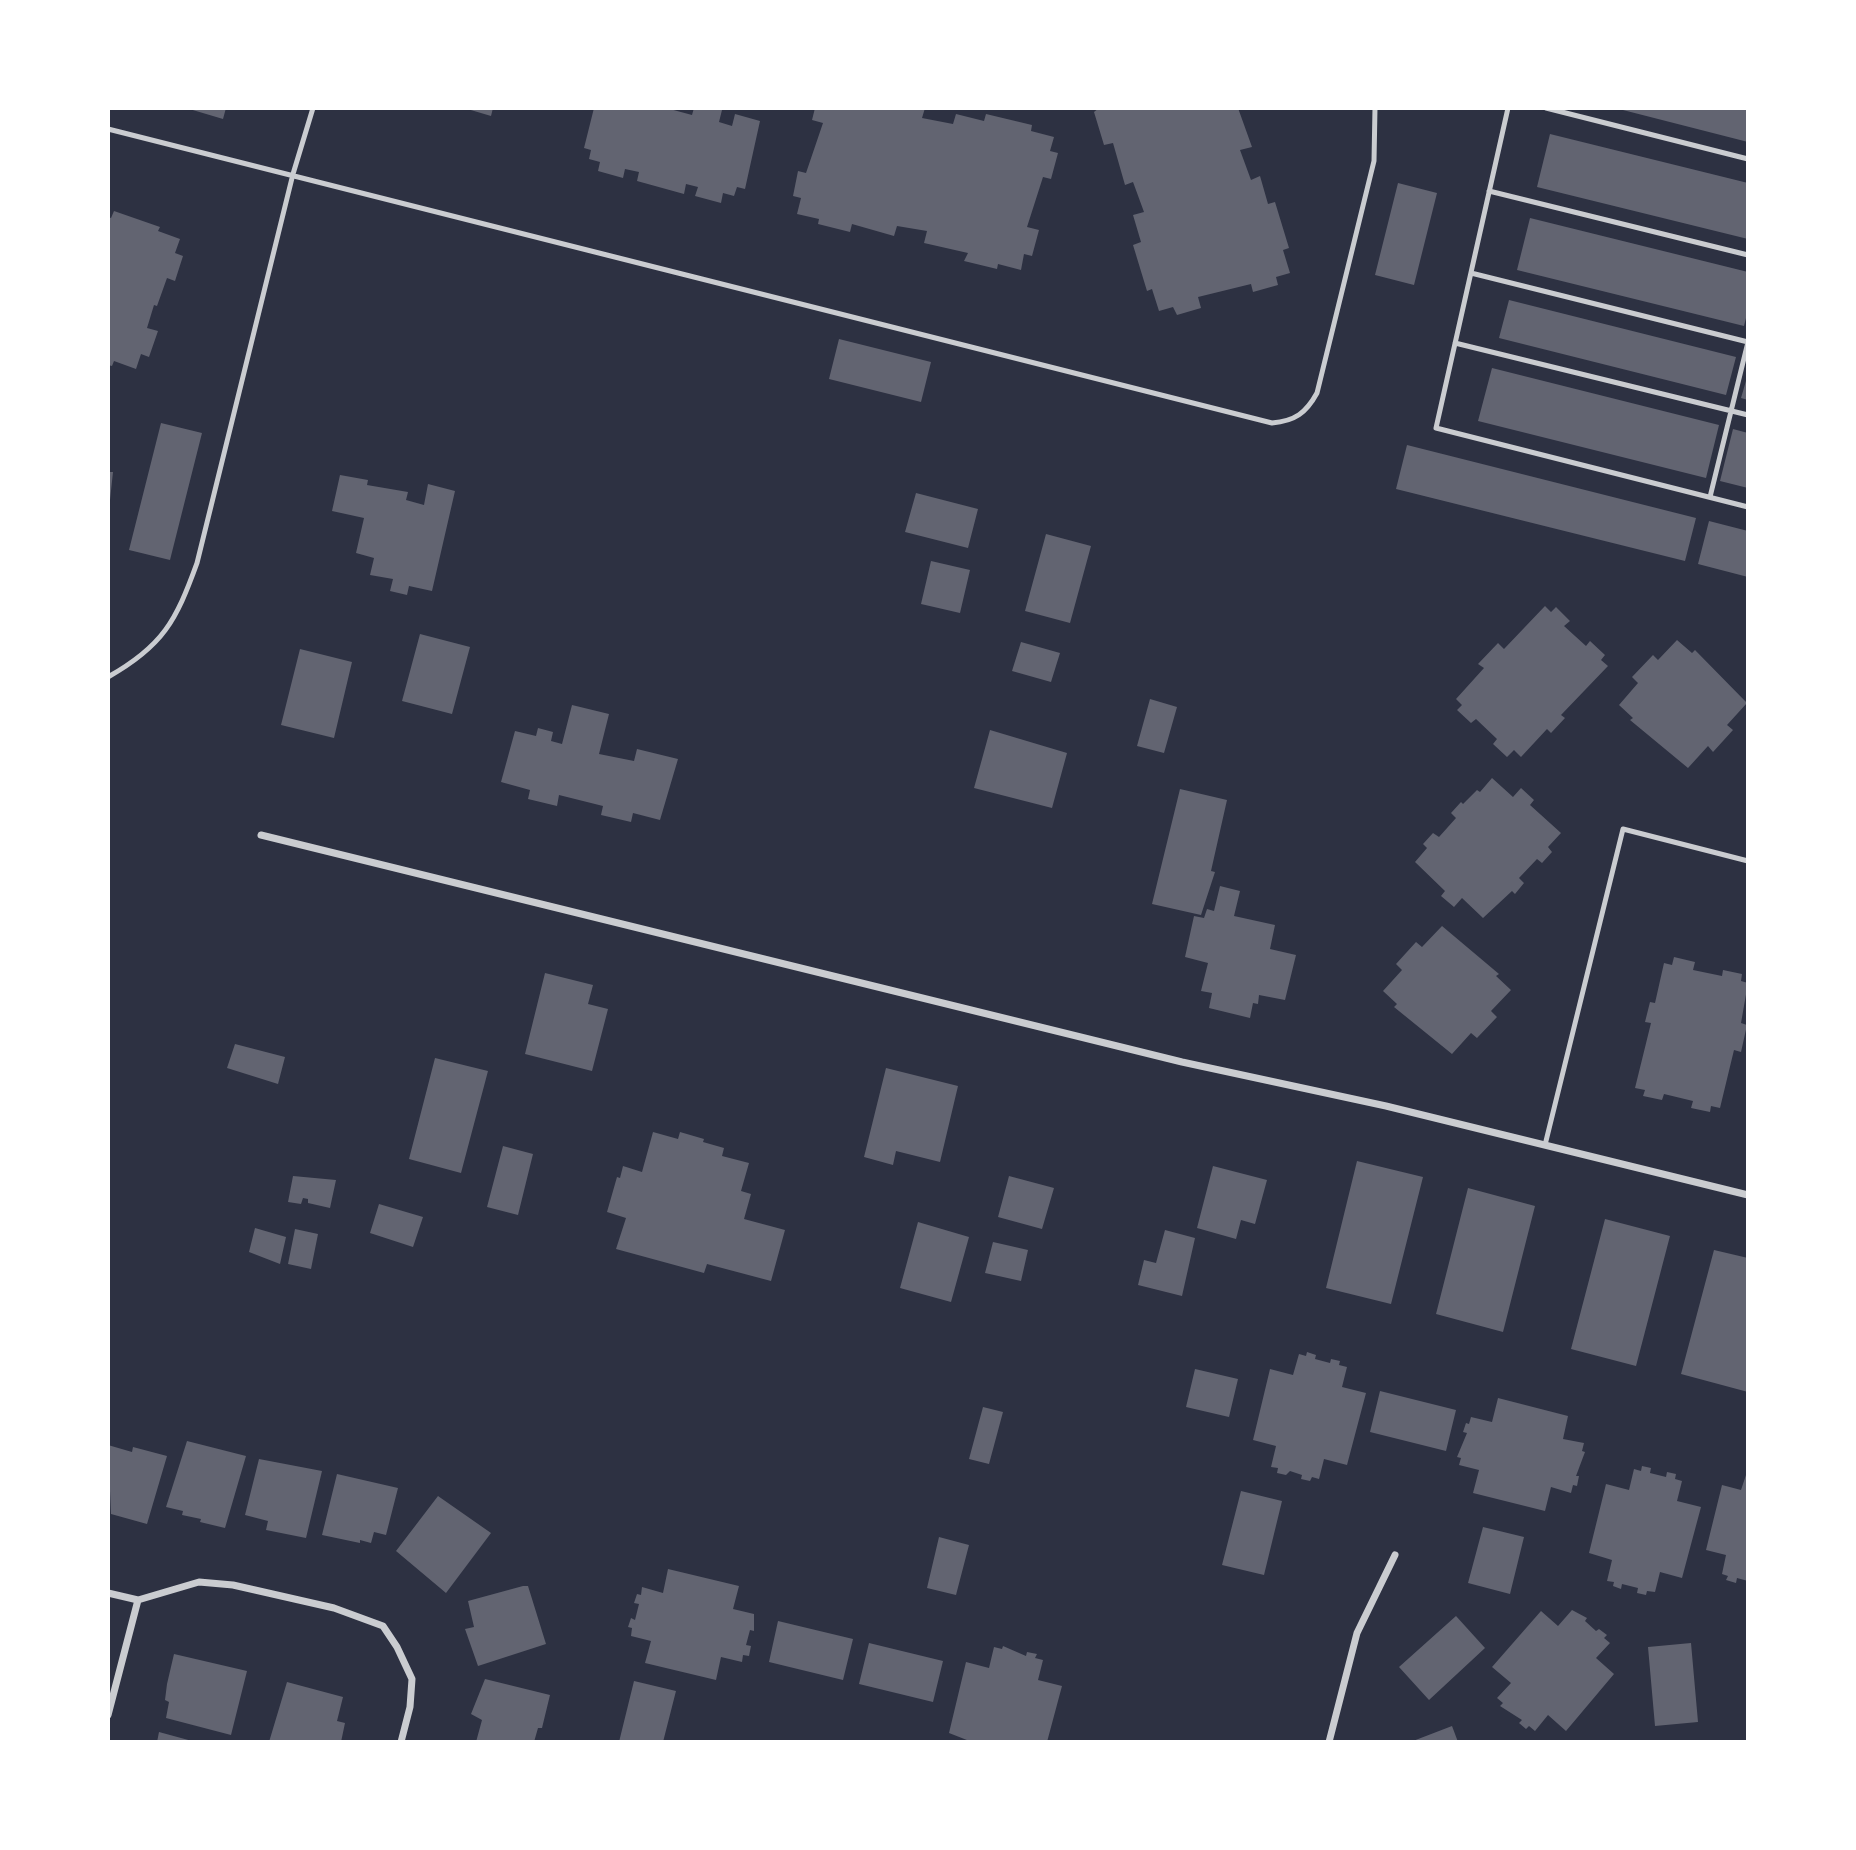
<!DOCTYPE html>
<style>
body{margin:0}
#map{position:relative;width:1856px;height:1850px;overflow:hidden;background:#2d3142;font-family:"Space Grotesk",sans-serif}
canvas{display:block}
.frame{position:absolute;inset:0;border:110px solid #fff;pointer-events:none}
</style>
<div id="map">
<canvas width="1856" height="1850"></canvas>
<div class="frame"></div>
</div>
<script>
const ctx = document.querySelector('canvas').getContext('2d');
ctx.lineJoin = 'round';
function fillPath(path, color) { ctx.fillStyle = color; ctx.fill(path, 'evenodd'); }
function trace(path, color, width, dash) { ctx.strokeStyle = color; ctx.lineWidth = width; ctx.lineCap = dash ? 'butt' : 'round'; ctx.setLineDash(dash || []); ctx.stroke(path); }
fillPath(new Path2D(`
 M186 108H226L223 119Z
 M464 108H493L491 116Z
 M594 108H666L692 115 694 108H714L722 110 719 122 732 126 735 114 760 121 745 189 737 187 734 196 723 193 721 203 695 196 698 187 686 184 684 194 637 181 639 172 625 169 623 178 598 171 600 162 589 159 591 150 584 148Z
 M815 108H925L922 118 953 124 956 114 984 121 986 114 1032 125 1031 131 1054 137 1050 151 1058 153 1051 179 1043 177 1027 227 1039 230 1032 256 1024 254 1021 270 998 264 997 269 964 261 968 253 924 243 927 231 897 226 894 236 852 224 850 232 818 224 819 219 797 214 801 198 793 196 798 171 806 173 823 123 812 120Z
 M1099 108H1238L1252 147 1240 150 1251 180 1260 176 1268 204 1275 202 1289 248 1283 250 1290 273 1276 277 1278 285 1253 292 1251 284 1198 297 1201 308 1177 315 1173 307 1159 311 1152 289 1147 291 1133 245 1141 242 1133 215 1144 212 1133 182 1125 185 1113 143 1104 145 1094 112Z
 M1619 108H1748V142L1619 109Z
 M1550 134 1748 183V239L1537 187Z
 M1398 183 1437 193 1414 285 1375 275Z
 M114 211 160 227 158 231 180 239 175 253 183 256 175 281 167 278 157 306 154 305 147 328 158 331 149 357 141 354 136 369 114 361 112 366 108 365V217L111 218Z
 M1530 218 1748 272V310L1744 326 1517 270Z
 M1509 300 1736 357 1726 395 1499 338Z
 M839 339 931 362 921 402 829 379Z
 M1492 368 1719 425 1706 478 1478 421Z
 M1748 374V400L1741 398Z
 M161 423 202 433 170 560 129 550Z
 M1733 429 1748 433V488L1720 481Z
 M1407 445 1696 518 1685 561 1396 489Z
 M108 472H113L110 500H108Z
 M340 475 368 480 367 485 408 492 406 500 424 505 428 484 455 491 432 591 409 586 407 595 390 591 393 579 370 575 374 558 356 553 364 518 332 511Z
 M916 493 978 509 968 548 905 532Z
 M1709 521 1748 531V577L1698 564Z
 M1046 534 1091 546 1070 623 1025 611Z
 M931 561 970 570 960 613 921 604Z
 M1545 606 1551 612 1556 607 1570 621 1564 626 1586 646 1590 641 1605 655 1601 660 1608 666 1561 715 1565 718 1551 733 1547 729 1521 757 1514 750 1507 757 1493 744 1497 739 1476 719 1471 723 1457 710 1462 705 1456 699 1484 668 1478 664 1498 643 1504 649Z
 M420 634 470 647 452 714 402 701Z
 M1677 640 1692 653 1695 650 1747 703 1727 725 1733 730 1713 752 1708 746 1688 768 1630 720 1633 718 1619 705 1638 683 1632 677 1653 655 1658 660Z
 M1021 642 1060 653 1051 682 1012 671Z
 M300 649 352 662 334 738 281 725Z
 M1150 699 1177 707 1164 753 1137 746Z
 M572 705 609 714 599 754 634 761 637 749 678 759 660 820 633 813 631 822 601 815 603 806 559 795 557 806 528 799 530 790 501 782 515 731 536 736 538 728 553 732 551 741 562 744Z
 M990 730 1067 753 1052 808 974 788Z
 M1492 778 1513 797 1521 788 1534 800 1530 805 1561 833 1548 847 1552 852 1542 863 1537 859 1519 878 1524 883 1515 894 1512 891 1483 918 1462 898 1454 907 1441 896 1445 891 1415 862 1427 848 1423 844 1433 833 1439 837 1456 818 1451 813 1461 802 1463 804 1477 790 1480 792Z
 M1180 789 1227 800 1211 871 1215 872 1201 915 1152 904Z
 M1220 886 1240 891 1234 916 1275 925 1270 949 1296 955 1285 1000 1259 995 1258 1004 1253 1003 1250 1018 1209 1008 1212 993 1201 991 1208 963 1185 957 1194 916 1204 918 1207 909 1214 911Z
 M1442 926 1499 974 1496 976 1511 990 1491 1011 1497 1017 1477 1038 1471 1033 1452 1054 1394 1007 1397 1004 1383 991 1402 970 1396 964 1416 942 1422 947Z
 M1674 957 1695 962 1693 970 1722 976 1723 970 1742 974 1741 981 1748 983 1741 1023 1747 1025 1741 1052 1734 1050 1720 1108 1711 1106 1710 1112 1691 1108 1693 1101 1664 1094 1662 1100 1643 1096 1645 1090 1635 1088 1651 1023 1645 1022 1650 1002 1655 1003 1664 963 1672 965Z
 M545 973 593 985 588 1004 608 1009 592 1071 525 1054Z
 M235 1044 285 1057 278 1084 227 1068Z
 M435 1058 488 1071 461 1173 409 1159Z
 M886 1068 958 1086 940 1162 896 1151 893 1165 864 1157Z
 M653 1132 678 1139 680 1132 704 1139 703 1142 724 1148 722 1156 749 1163 741 1191 751 1194 744 1219 785 1230 771 1281 707 1264 704 1273 616 1249 626 1218 607 1212 617 1177 620 1178 623 1166 642 1172Z
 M503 1146 533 1154 518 1215 487 1207Z
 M1357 1161 1423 1177 1391 1304 1326 1288Z
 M1213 1166 1267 1180 1255 1224 1241 1220 1236 1239 1197 1228Z
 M293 1176 336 1180 330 1208 308 1203V1199L303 1198 301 1204 288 1202Z
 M1009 1176 1054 1188 1042 1229 998 1217Z
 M1468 1188 1535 1206 1503 1332 1436 1314Z
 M379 1204 423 1217 413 1247 370 1233Z
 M1605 1219 1670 1236 1636 1366 1571 1349Z
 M918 1222 969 1237 951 1302 900 1288Z
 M255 1228 286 1237 280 1264 249 1252Z
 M295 1229 318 1234 311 1269 288 1264Z
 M1165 1230 1195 1238 1182 1296 1138 1285 1144 1260 1156 1263Z
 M993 1242 1028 1250 1021 1281 985 1273Z
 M1714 1250 1748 1258V1392L1681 1374Z
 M1307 1352 1316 1355 1315 1359 1330 1363 1331 1359 1340 1361 1339 1365 1347 1367 1342 1387 1366 1393 1347 1465 1324 1459 1319 1479 1312 1477 1310 1481 1301 1479 1302 1475 1290 1471 1286 1475 1277 1473 1278 1468 1271 1467 1276 1446 1253 1440 1270 1369 1293 1375 1299 1354 1306 1356Z
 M1195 1369 1238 1379 1229 1417 1186 1407Z
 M1380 1391 1456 1410 1446 1451 1370 1432Z
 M1498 1398 1568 1416 1563 1439 1584 1443 1582 1451 1585 1452 1576 1476H1579L1577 1486 1573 1485 1571 1493 1551 1487 1545 1511 1473 1493 1479 1470 1459 1465 1461 1458 1457 1457 1467 1433 1463 1432 1466 1423 1469 1424 1471 1417 1492 1422Z
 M983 1407 1003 1412 989 1464 969 1459Z
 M187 1441 246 1456 225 1528 200 1522 201 1519 182 1515 183 1511 166 1507Z
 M108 1445 132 1452 133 1447 167 1456 147 1524 111 1514Z
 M259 1459 322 1471 306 1538 266 1530 268 1521 245 1515Z
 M1642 1466 1651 1468 1650 1473 1666 1477 1667 1472 1676 1474 1675 1479 1682 1481 1677 1501 1701 1507 1682 1578 1660 1572 1655 1592 1647 1591 1646 1595 1637 1593 1638 1588 1622 1584 1621 1589 1613 1586 1614 1582 1607 1581 1612 1560 1589 1553 1606 1484 1629 1490 1634 1469 1641 1471Z
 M1748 1469V1581L1737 1578 1736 1583 1726 1580 1728 1576 1722 1574 1726 1555 1706 1550 1722 1485 1741 1490Z
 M337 1474 398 1488 386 1535 374 1532 371 1543 360 1540V1543L322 1535Z
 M1241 1491 1282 1501 1264 1575 1222 1565Z
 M438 1496 491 1533 446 1593 396 1551Z
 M1483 1527 1524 1537 1510 1594 1468 1583Z
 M939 1537 969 1545 956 1595 927 1588Z
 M668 1569 739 1586 733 1609 754 1614V1631L750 1630 746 1645 751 1646 749 1656 743 1655 742 1662 721 1657 716 1680 645 1663 651 1641 631 1636 632 1628 628 1627 631 1618 635 1620 639 1604 634 1603 637 1594 641 1595 642 1587 663 1593Z
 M523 1586H528L546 1644 478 1666 465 1629 474 1627 468 1601Z
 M1572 1610 1587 1618 1585 1621 1596 1631 1599 1629 1607 1635 1604 1638 1610 1643 1596 1658 1614 1674 1566 1731 1548 1715 1535 1731 1529 1726 1526 1729 1519 1723 1522 1720 1500 1706 1503 1703 1497 1698 1511 1683 1492 1667 1541 1611 1558 1626Z
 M1456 1616 1485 1648 1429 1700 1399 1667Z
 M778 1621 853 1639 843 1680 769 1662Z
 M869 1643 943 1661 933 1702 859 1684Z
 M1691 1643 1698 1722 1655 1726 1648 1647Z
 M1003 1646 1026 1656 1027 1652 1037 1654 1035 1658 1043 1660 1038 1680 1062 1686 1047 1742H972L949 1733 966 1662 989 1668 994 1647 1002 1649Z
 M174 1654 247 1671 231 1735 166 1718 169 1702 165 1700 167 1684Z
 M485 1679 550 1695 542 1728H538L534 1742H476L482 1720 471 1714Z
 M634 1681 676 1691 663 1742H619Z
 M287 1682 343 1697 337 1721 345 1723 341 1742H269Z
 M1452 1726 1458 1742H1413V1741Z
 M159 1732 192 1741V1742H157Z`), '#626471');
trace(new Path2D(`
 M1508 108 1436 428 1748 507
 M1546 108 1748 159
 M108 129 1272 423C1295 421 1306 413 1317 393L1374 161 1375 108
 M1489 191 1748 255
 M1471 273 1748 342
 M1455 343 1748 415
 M1710 497 1748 342
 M108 677C163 646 176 621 197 563L293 174 313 108
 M1545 1145 1623 829 1748 861`), '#caccd0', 5);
trace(new Path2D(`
 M261 835 1182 1062 1386 1106 1748 1195
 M108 1593 138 1600 199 1582 233 1585 334 1608 383 1626 397 1647 412 1679 410 1707 401 1742
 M108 1715 138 1600
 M1329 1742 1357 1633 1395 1555`), '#caccd0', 7);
</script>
